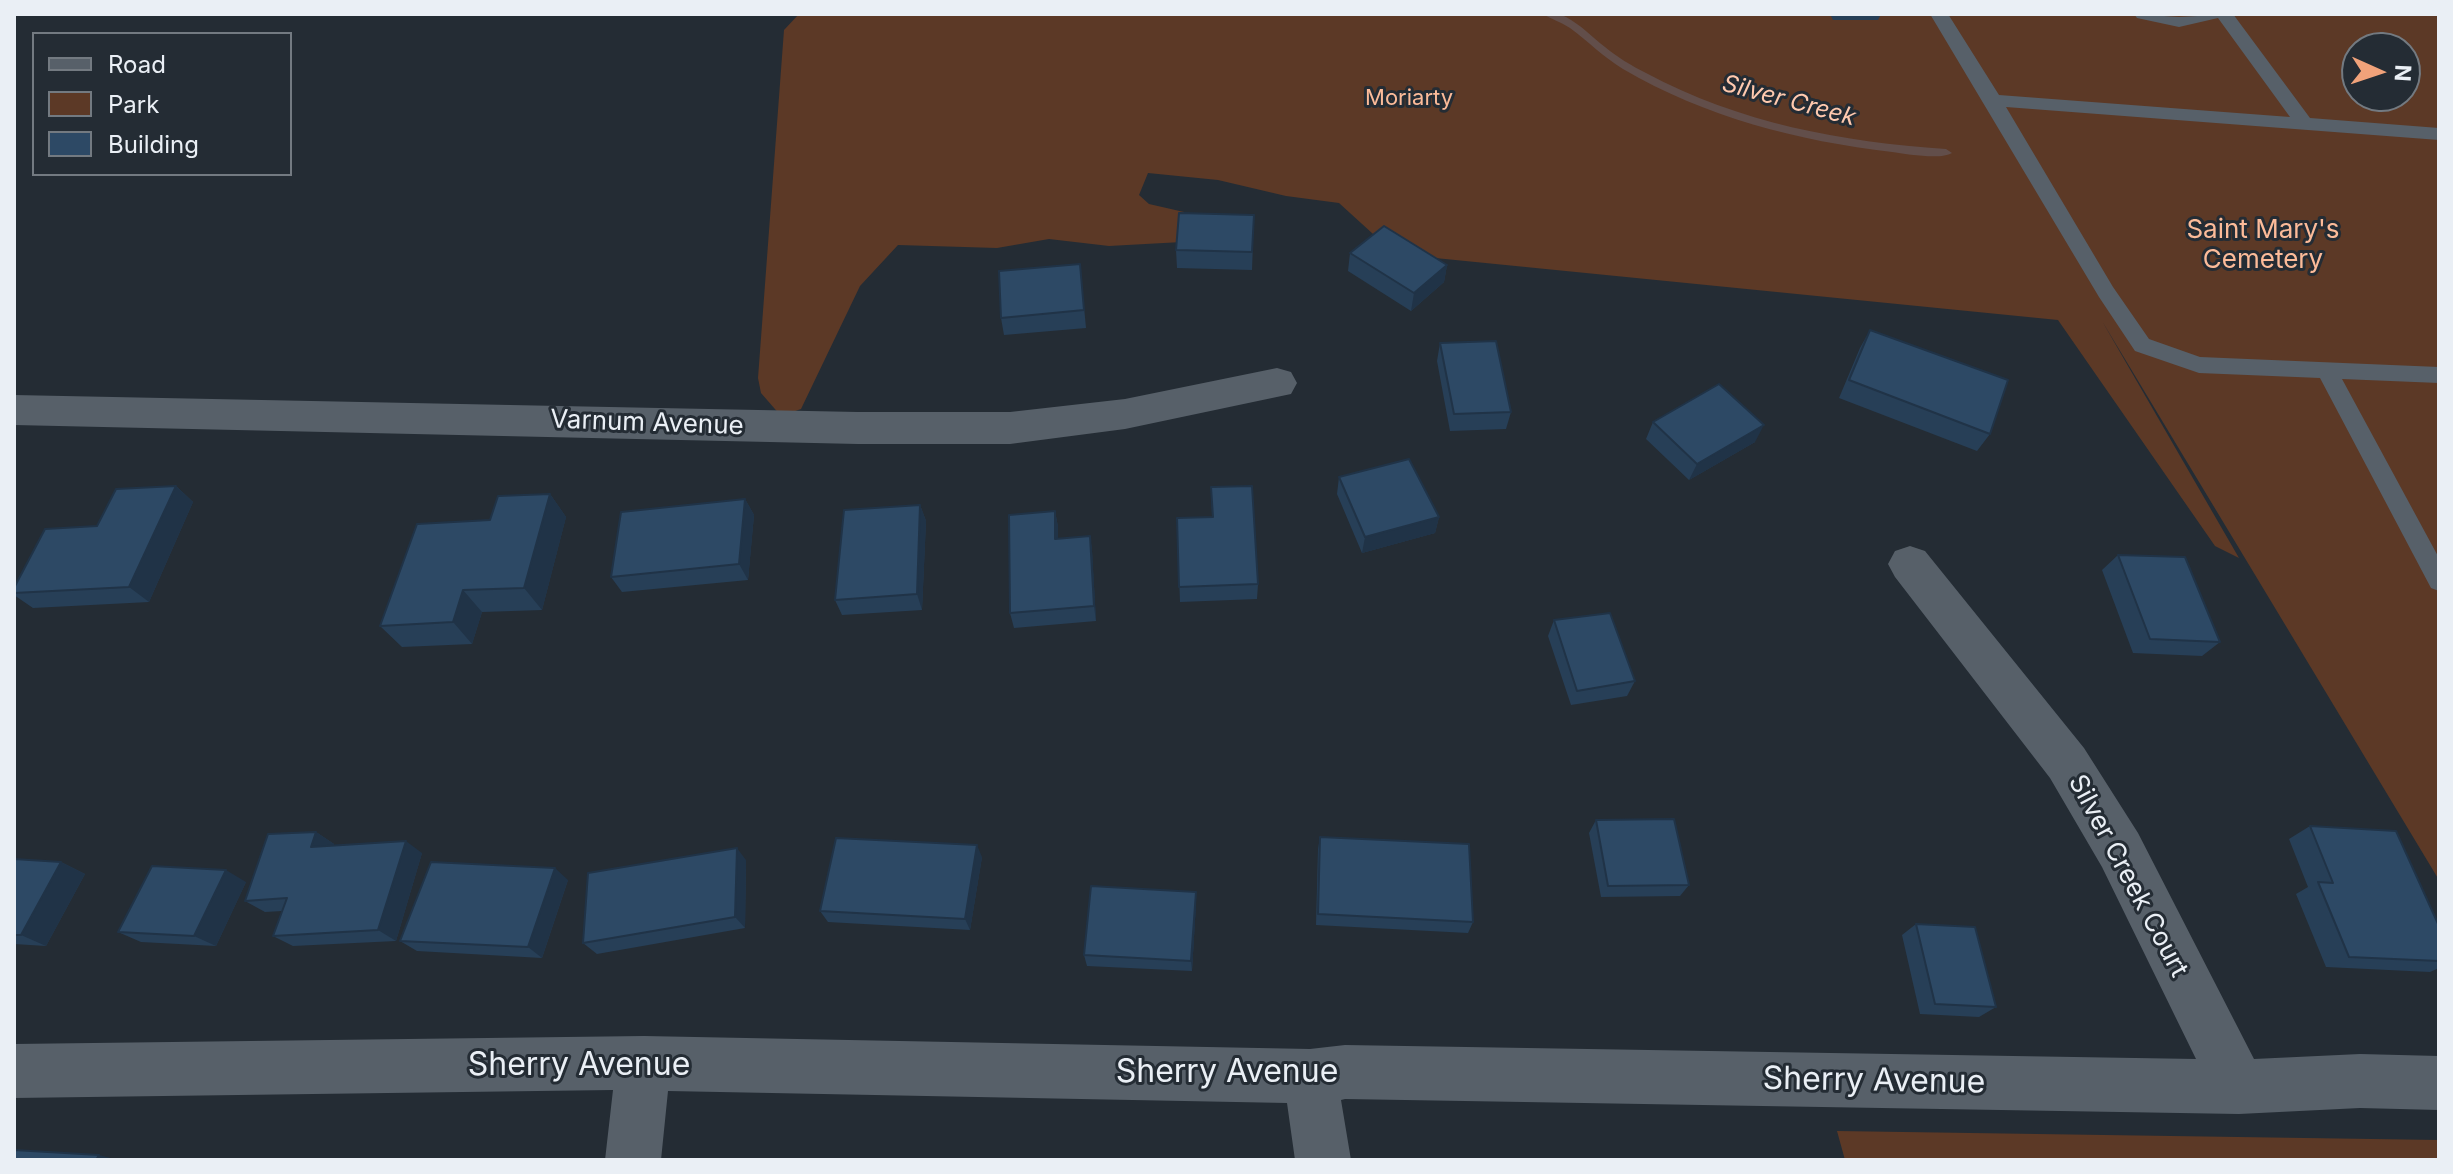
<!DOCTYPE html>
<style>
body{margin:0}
#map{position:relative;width:2453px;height:1174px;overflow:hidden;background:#242c34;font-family:Inter,sans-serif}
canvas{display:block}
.frame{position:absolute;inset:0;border:16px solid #eaeff5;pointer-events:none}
.legend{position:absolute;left:32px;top:32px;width:260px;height:144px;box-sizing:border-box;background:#242c34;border:2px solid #737a81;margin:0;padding:10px 14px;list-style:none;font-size:24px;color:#eaeff5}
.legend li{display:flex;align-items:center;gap:16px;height:40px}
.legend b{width:40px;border:2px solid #737a81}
.north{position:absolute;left:2341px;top:32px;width:80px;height:80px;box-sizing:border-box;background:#242c34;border:2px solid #737a81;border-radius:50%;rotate:93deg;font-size:22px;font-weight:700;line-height:32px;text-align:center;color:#eaeff5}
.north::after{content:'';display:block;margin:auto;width:28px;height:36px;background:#f0a27a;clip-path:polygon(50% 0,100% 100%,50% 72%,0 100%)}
</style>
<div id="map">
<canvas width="2453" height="1174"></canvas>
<div class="frame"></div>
<ul class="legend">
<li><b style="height:10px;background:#576069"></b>Road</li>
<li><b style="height:22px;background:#5c3926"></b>Park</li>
<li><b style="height:22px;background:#2d4965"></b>Building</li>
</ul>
<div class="north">N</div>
</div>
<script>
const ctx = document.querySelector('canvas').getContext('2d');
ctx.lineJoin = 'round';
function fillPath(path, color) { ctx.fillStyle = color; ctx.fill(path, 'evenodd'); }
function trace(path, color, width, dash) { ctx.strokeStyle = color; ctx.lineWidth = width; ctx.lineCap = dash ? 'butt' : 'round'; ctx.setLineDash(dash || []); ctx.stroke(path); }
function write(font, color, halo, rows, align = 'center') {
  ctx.font = font + ' Inter,sans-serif'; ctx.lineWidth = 6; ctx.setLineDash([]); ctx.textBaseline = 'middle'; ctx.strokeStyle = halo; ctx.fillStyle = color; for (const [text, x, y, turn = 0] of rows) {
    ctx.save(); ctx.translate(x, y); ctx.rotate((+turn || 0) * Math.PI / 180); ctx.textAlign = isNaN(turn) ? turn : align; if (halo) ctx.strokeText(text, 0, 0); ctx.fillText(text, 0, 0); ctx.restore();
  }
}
fillPath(new Path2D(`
 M799 14H2439V880L2102 321 2239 558 2215 546 2058 320 1395 254 1339 203 1286 196 1218 180 1148 173 1139 195 1149 204 1184 212 1182 242 1109 246 1049 239 997 248 898 245 860 286 801 409 781 416 761 393 758 378 784 30ZM2357 48H2405V96H2357Z
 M1837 1131 2439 1140V1160H1845Z`), '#5c3926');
fillPath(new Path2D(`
 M1543 14H1559L1566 17C1581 25 1592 37 1605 47 1617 57 1632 66 1646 73 1739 123 1842 142 1946 149L1952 153C1941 160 1906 154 1892 152 1798 141 1705 117 1623 69 1603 57 1588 41 1570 28 1561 22 1551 19 1543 14Z`), '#624e4a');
fillPath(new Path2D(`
 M1930 14H1948L1999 95 2290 117 2218 18 2179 27 2137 18 2134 14 2179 17 2233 14 2310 118 2439 128V140L2006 107 2113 287 2149 339 2200 357 2439 367V383L2342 379 2439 558V591L2431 588 2320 378 2199 373 2135 351 2099 297Z`), '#576069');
fillPath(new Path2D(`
 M1277 368 1291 372 1297 383 1291 394 1125 429 1010 444H858L14 425V395L858 412H1010L1125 399Z
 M1910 546 1925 551 2084 748 2138 833 2254 1059 2360 1054 2439 1056V1110L2360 1108 2239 1114 1345 1099 1341 1100 1351 1160H1295L1287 1103 668 1091 661 1160H605L613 1090 14 1098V1044L644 1036 1310 1049 1345 1045 2196 1059 2102 867 2050 778 1895 577 1888 564 1895 551Z`), '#576069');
fillPath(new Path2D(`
 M1830 14H1881L1878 20H1833Z
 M1254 215 1252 270 1177 268 1176 250Z
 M1350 253 1447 265 1444 282 1411 311 1348 271Z
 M1080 264 1086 328 1004 335 1001 318Z
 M1870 330 1990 434 1977 451 1839 398 1860 348Z
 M1440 343 1511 412 1506 429 1450 431 1437 361Z
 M1653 422 1755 442 1689 480 1646 439Z
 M1339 477 1439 517 1435 533 1362 553 1337 494Z
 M176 486 193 502 149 602 33 608 14 595V588L97 526Z
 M1211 487 1258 584 1257 599 1180 602 1177 518 1212 517Z
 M550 494 566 517 542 610 482 612 472 644 402 647 380 626 490 520Z
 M745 499 754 515 748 580 622 592 611 577Z
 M920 505 926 521 922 610 842 615 835 600Z
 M1055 511 1058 527V539L1090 536 1092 551 1096 621 1014 628 1010 613Z
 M2118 555 2220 642 2202 656 2133 653 2102 570Z
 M1554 620 1635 681 1627 696 1571 705 1548 636Z
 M1596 820 1689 885 1680 896 1601 897 1589 833Z
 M2310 826 2439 926V968L2430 972 2326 967 2296 894 2308 887 2289 839Z
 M316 832 334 844V845L422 853 396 941 293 946 273 936 282 911 265 912 245 901Z
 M1320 837 1473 922 1468 933 1316 925 1318 849Z
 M982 857 970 930 828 922 820 911Z
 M14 859 61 862 85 874 46 946 14 944Z
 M746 860 745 928 597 954 583 943Z
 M568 880 542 958 417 951 400 941Z
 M246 882 216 946 141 942 118 932Z
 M1196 903 1192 971 1087 966 1084 955Z
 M1916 924 1996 1007 1979 1017 1920 1014 1902 935Z`), '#273f57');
fillPath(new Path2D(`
 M1447 265 1444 282 1411 311 1414 293Z
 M1764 425 1755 442 1689 480 1697 464Z
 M176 486 193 502 149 602 129 587Z
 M550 494 566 517 542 610 524 588Z
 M745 499 754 515 748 580 739 564Z
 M920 505 926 521 922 610 917 594Z
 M1055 511 1058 527V555L1055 539Z
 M1439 517 1435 533 1362 553 1365 537Z
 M1090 536 1092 551 1096 621 1094 606Z
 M463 590 482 612 472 644 453 622Z
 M316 832 334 844 330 859 311 847Z
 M406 841 422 853 396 941 378 930Z
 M977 845 982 857 970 930 965 919Z
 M737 848 746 860 745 928 735 917Z
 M61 862 85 874 46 946 21 935Z
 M555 868 568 880 542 958 528 947Z
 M226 870 246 882 216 946 194 936Z
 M1196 892V903L1192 971 1191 961Z
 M99 1155 118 1160H96Z`), '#203347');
const building = new Path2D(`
 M1179 213 1254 215 1252 252 1176 250Z
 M1384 226 1447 265 1414 293 1350 253Z
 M1080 264 1084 310 1001 318 999 271Z
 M1870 330 2008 380 1990 434 1849 380Z
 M1496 341 1511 412 1454 414 1440 343Z
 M1719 384 1764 425 1697 464 1653 422Z
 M1409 459 1439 517 1365 537 1339 477Z
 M176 486 129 587 14 593V588L45 529 97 526 116 489Z
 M1252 486 1258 584 1179 587 1177 518 1213 517 1211 487Z
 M550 494 524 588 463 590 453 622 380 626 417 524 490 520 498 496Z
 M745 499 739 564 611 577 621 512Z
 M920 505 917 594 835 600 844 510Z
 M1055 511V539L1090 536 1094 606 1010 613 1009 515Z
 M2118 555 2185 557 2220 642 2150 639Z
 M1610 613 1635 681 1577 691 1554 620Z
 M1674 819 1689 885 1608 886 1596 820Z
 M2310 826 2396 831 2439 926V961L2349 957 2318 882 2333 883Z
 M316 832 311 847 406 841 378 930 273 936 287 898 245 901 268 834Z
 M1320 837 1469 844 1473 922 1318 914Z
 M836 838 977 845 965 919 820 911Z
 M737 848 735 917 583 943 588 873Z
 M14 859 61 862 21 935H14Z
 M431 862 555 868 528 947 400 941Z
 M152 866 226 870 194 936 118 932Z
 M1091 886 1196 892 1191 961 1084 955Z
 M1916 924 1975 927 1996 1007 1935 1004Z
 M14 1150 99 1155 96 1160H14Z`);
fillPath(building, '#2d4965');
trace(building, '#203347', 2);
write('22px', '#fcbb99', '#242c34', [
 ["Moriarty",1409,98]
]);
write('italic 24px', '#ffc9ae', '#242c34', [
 ["Silver Creek",1789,101,15]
]);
write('26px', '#fcbb99', '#242c34', [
 ["Saint Mary's",2263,230],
 ["Cemetery",2263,260]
]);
write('26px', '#eaeff5', '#242c34', [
 ["Varnum Avenue",647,423,2],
 ["Silver Creek Court",2128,876,62]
]);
write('32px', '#eaeff5', '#242c34', [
 ["Sherry Avenue",579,1065],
 ["Sherry Avenue",1227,1072],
 ["Sherry Avenue",1874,1081,1]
]);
</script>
